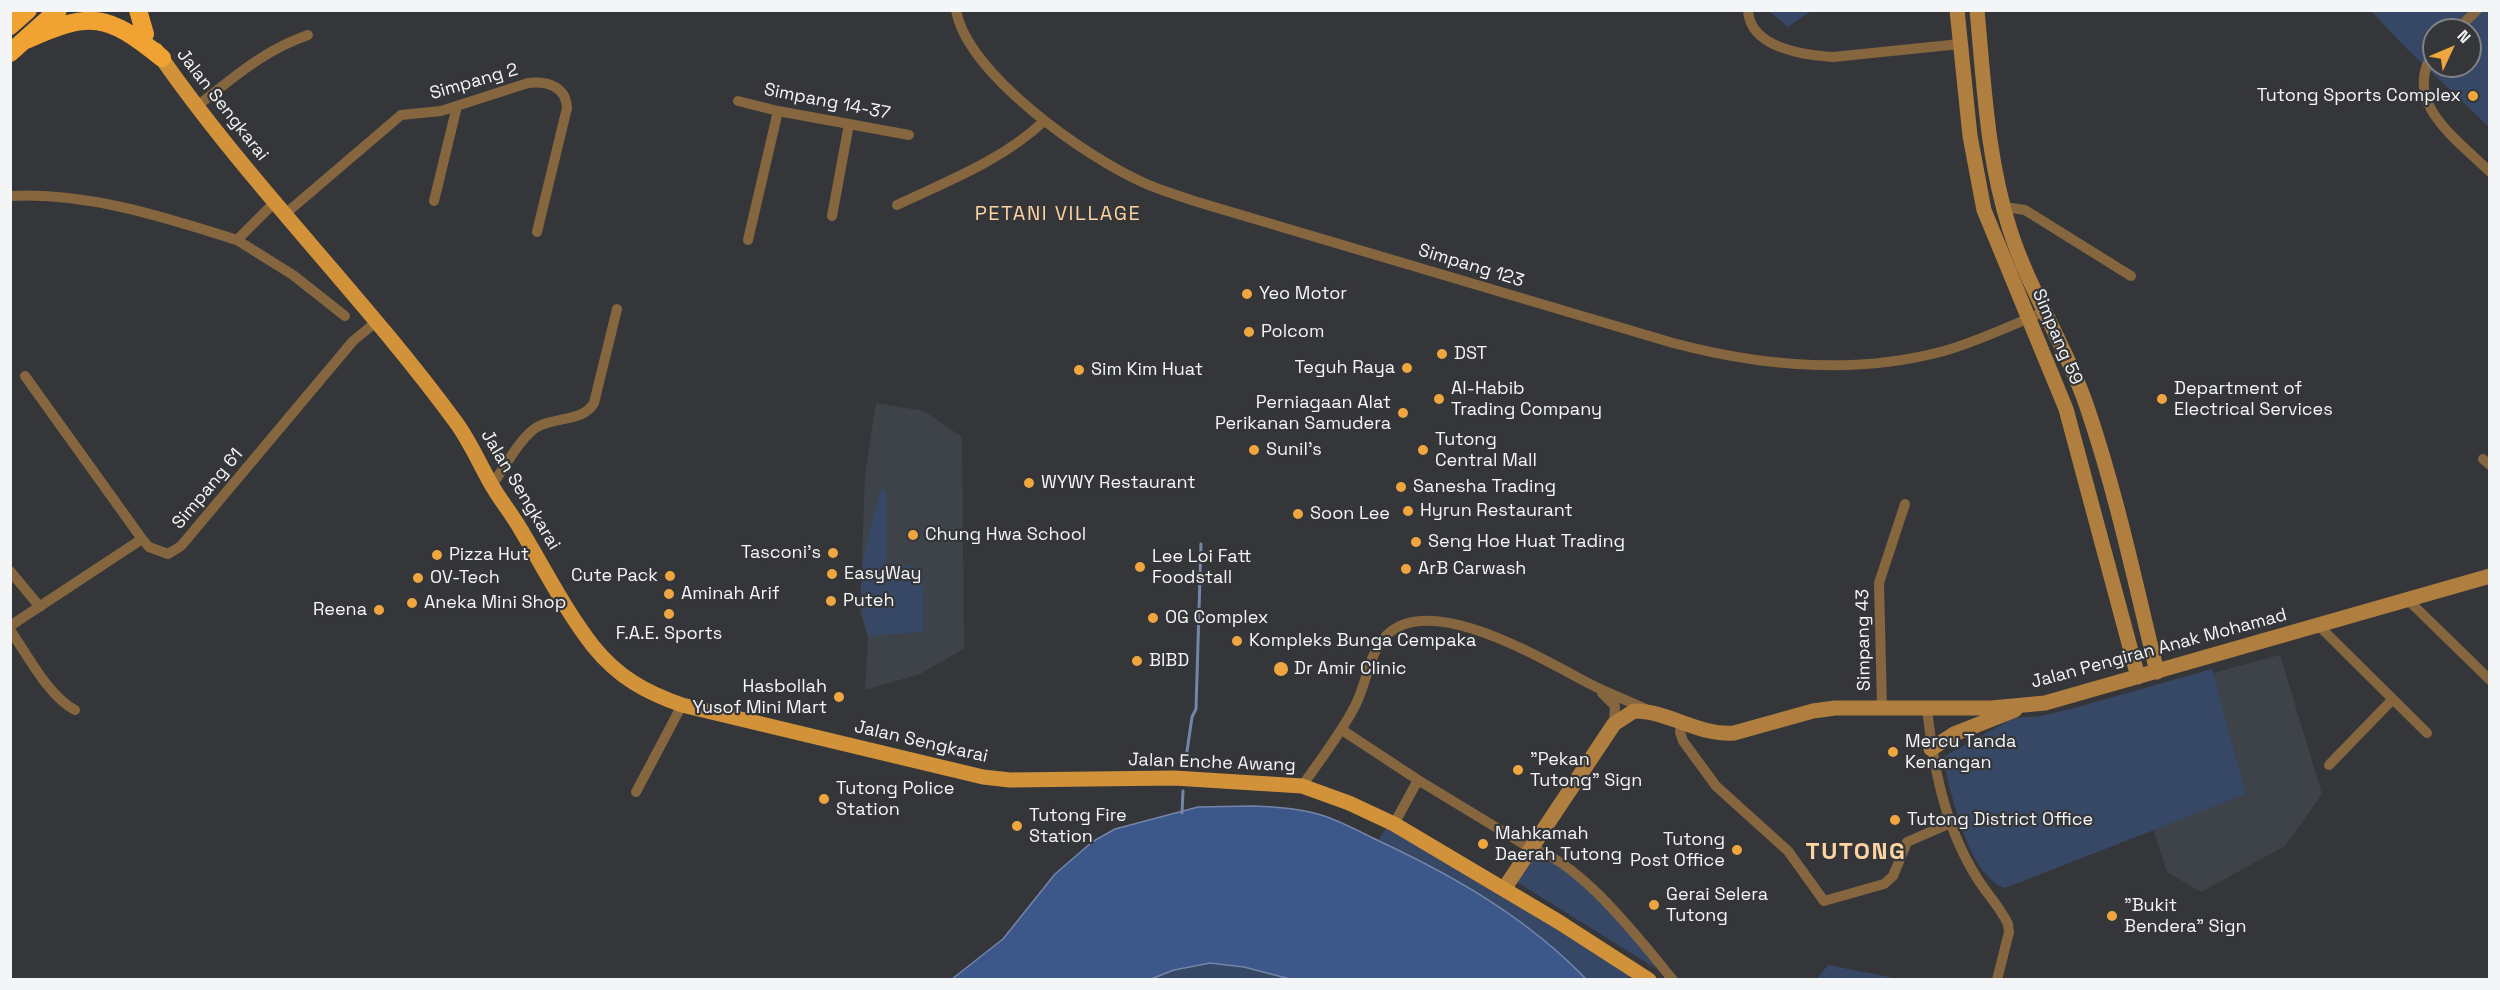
<!DOCTYPE html>
<style>
body{margin:0}
#map{position:relative;width:2500px;height:990px;overflow:hidden;background:#353639;font-family:"Space Grotesk",sans-serif}
canvas{display:block}
.frame{position:absolute;inset:0;border:12px solid #f4f5f6;pointer-events:none}
.north{position:absolute;left:2422px;top:18px;width:60px;height:60px;box-sizing:border-box;background:#353639;border:2px solid #818285;border-radius:50%;rotate:46deg;font-size:16px;font-weight:700;line-height:24px;text-align:center;color:#f4f5f6}
.north::after{content:'';display:block;margin:auto;width:21px;height:27px;background:#f0a63f;clip-path:polygon(50% 0,100% 100%,50% 72%,0 100%)}
</style>
<div id="map">
<canvas width="2500" height="990"></canvas>
<div class="frame"></div>
<div class="north">N</div>
</div>
<script>
const ctx = document.querySelector('canvas').getContext('2d');
ctx.lineJoin = 'round';
function fillPath(path, color) { ctx.fillStyle = color; ctx.fill(path, 'evenodd'); }
function trace(path, color, width, dash) { ctx.strokeStyle = color; ctx.lineWidth = width; ctx.lineCap = dash ? 'butt' : 'round'; ctx.setLineDash(dash || []); ctx.stroke(path); }
function write(font, color, halo, rows, align = 'center') {
  ctx.font = font + ' "Space Grotesk",sans-serif'; ctx.lineWidth = 4.5; ctx.setLineDash([]); ctx.textBaseline = 'middle'; ctx.strokeStyle = halo; ctx.fillStyle = color; for (const [text, x, y, turn = 0] of rows) {
    ctx.save(); ctx.translate(x, y); ctx.rotate((+turn || 0) * Math.PI / 180); ctx.textAlign = isNaN(turn) ? turn : align; if (halo) ctx.strokeText(text, 0, 0); ctx.fillText(text, 0, 0); ctx.restore();
  }
}
fillPath(new Path2D(`
 M876 403 924 411 962 437 964 649 920 674 865 690 868 636 860 612 865 475Z
 M2280 655 2322 794 2285 846 2201 892 2167 872 2153 829 2246 794 2213 673Z`), '#3e434a');
fillPath(new Path2D(`
 M1769 11V10L1811 11 1788 27Z
 M2371 11H2489V127L2406 48ZM2434 30H2470V66H2434Z
 M881 490H886V566H915V570H923V632L868 636C852 586 867 539 881 490Z
 M2212 669 2246 794 2005 888C1968 876 1950 791 1943 757L2014 718 2040 716 2071 709Z
 M1388 825 1632 974 1627 979H1586C1528 918 1456 875 1378 841Z
 M1533 848C1582 879 1623 922 1657 969L1512 879Z
 M1210 963 1244 967 1294 979 1151 980 1174 970Z
 M1828 965 1899 979H1817Z`), '#374867');
const water = new Path2D(`
 M1253 806C1276 807 1298 808 1321 815 1341 821 1360 832 1379 841 1456 877 1527 918 1586 979L1294 980 1244 967 1210 963 1174 970 1151 979H952L1003 939 1055 874 1092 842 1115 829 1198 807Z`);
fillPath(water, '#3c578a');
trace(water, '#7386aa', 1.5);
trace(new Path2D(`
 M1185 765 1192 717 1196 709 1201 544
 M1182 813 1183 791`), '#7386aa', 3);
trace(new Path2D(`
 M956 10C967 74 1086 157 1142 182 1159 190 1177 195 1194 201L1673 343C1760 366 1855 375 1944 351 1979 341 2012 325 2046 311
 M1748 10C1750 48 1803 55 1833 57L1960 44
 M2457 30 2477 10
 M2434 52C2400 102 2457 139 2490 172
 M738 101 778 111 909 135
 M197 106C233 78 264 50 308 35
 M10 196C88 192 164 217 237 240L274 203
 M434 201 457 106
 M897 205C948 181 1003 160 1044 121
 M2004 207 2025 210 2131 276
 M284 215 401 115 441 111 528 83C547 81 566 86 567 108L537 232
 M832 216 849 124
 M237 240 293 275 345 316
 M748 240 778 111
 M25 376 142 539 149 547 168 554 181 546 353 341 376 322
 M2483 459 2490 465
 M492 485C503 470 522 434 539 426 557 417 584 421 594 403L617 309
 M10 571 40 607
 M2408 600 2490 680
 M2318 625 2427 733
 M10 626 142 539
 M10 630C27 654 49 697 75 710
 M1602 693 1615 706 1614 724
 M1882 707 1879 583 1905 504
 M1927 707C1933 767 1945 827 1977 878 1987 894 2000 907 2008 924L2009 932 1997 980
 M1681 722 1680 732 1683 741 1716 786 1788 851 1824 901 1884 884 1893 876 1907 842 1951 823
 M1342 730 1418 780 1530 848C1579 860 1640 940 1673 980
 M2329 765 2392 700
 M1302 786C1320 760 1340 735 1355 706 1366 685 1368 658 1383 639 1427 585 1551 665 1596 687 1613 695 1630 702 1646 709
 M636 792 682 705
 M1394 824 1418 780`), '#85663f', 10);
trace(new Path2D(`
 M1957 10 1970 136 1984 210 2066 409 2138 677
 M1977 10C1984 84 1987 159 2010 230 2029 290 2065 344 2086 404 2116 491 2135 582 2157 672
 M1931 749 1954 734 2015 710
 M1504 889 1614 724 1634 711C1669 711 1699 736 1734 733L1813 711 1835 708H1992L2045 703 2490 576`), '#b07f3f', 15);
trace(new Path2D(`
 M156 50C246 181 361 293 455 421 470 441 479 463 491 484 500 500 512 514 521 530 544 568 565 610 593 646 618 677 645 692 682 705L983 777 1010 780 1174 778 1302 786 1349 803 1394 824 1559 922 1649 980`), '#d2923a', 15);
trace(new Path2D(`
 M138 10 145 34
 M10 26 28 10
 M26 40C90 11 107 13 162 58
 M10 53 58 10`), '#f0a333', 18);
for (const [x, y, r, color] of [
 [2473,96,6,"#f0a63f"],
 [1247,294,6,"#f0a63f"],
 [1249,332,6,"#f0a63f"],
 [1442,354,6,"#f0a63f"],
 [1407,368,6,"#f0a63f"],
 [1079,370,6,"#f0a63f"],
 [1439,399,6,"#f0a63f"],
 [2162,399,6,"#f0a63f"],
 [1403,413,6,"#f0a63f"],
 [1254,450,6,"#f0a63f"],
 [1423,450,6,"#f0a63f"],
 [1029,483,6,"#f0a63f"],
 [1401,487,6,"#f0a63f"],
 [1408,511,6,"#f0a63f"],
 [1298,514,6,"#f0a63f"],
 [913,535,6,"#f0a63f"],
 [1416,542,6,"#f0a63f"],
 [833,553,6,"#f0a63f"],
 [437,555,6,"#f0a63f"],
 [1140,567,6,"#f0a63f"],
 [1406,569,6,"#f0a63f"],
 [832,574,6,"#f0a63f"],
 [670,576,6,"#f0a63f"],
 [418,578,6,"#f0a63f"],
 [669,594,6,"#f0a63f"],
 [831,601,6,"#f0a63f"],
 [412,603,6,"#f0a63f"],
 [379,610,6,"#f0a63f"],
 [669,614,6,"#f0a63f"],
 [1153,618,6,"#f0a63f"],
 [1237,641,6,"#f0a63f"],
 [1137,661,6,"#f0a63f"],
 [1281,669,8,"#f0a63f"],
 [839,697,6,"#f0a63f"],
 [1893,752,6,"#f0a63f"],
 [1518,770,6,"#f0a63f"],
 [824,799,6,"#f0a63f"],
 [1895,820,6,"#f0a63f"],
 [1017,826,6,"#f0a63f"],
 [1483,844,6,"#f0a63f"],
 [1737,850,6,"#f0a63f"],
 [1654,905,6,"#f0a63f"],
 [2112,916,6,"#f0a63f"]
]) { const dot = new Path2D(); dot.arc(x, y, r, 0, 2 * Math.PI); ctx.fillStyle = color; ctx.fill(dot); trace(dot, '#353639', 2); }
write('18px', '#f4f5f6', '#353639', [
 ["Simpang 2",474,82,-16],
 ["Simpang 14-37",827,102,11],
 ["Jalan Sengkarai",222,105,52],
 ["Simpang 123",1471,266,17],
 ["Simpang 59",2057,337,67],
 ["Simpang 61",208,489,-50],
 ["Jalan Sengkarai",520,490,59],
 ["Simpang 43",1864,640,-91],
 ["Jalan Pengiran Anak Mohamad",2159,649,-15],
 ["Jalan Sengkarai",921,742,13],
 ["Jalan Enche Awang",1212,763,2]
]);
write('18px', '#f4f5f6', '#353639', [
 ["Tutong Sports Complex",2461,96,"right"],
 ["Yeo Motor",1259,294],
 ["Polcom",1261,332],
 ["DST",1454,354],
 ["Teguh Raya",1395,368,"right"],
 ["Sim Kim Huat",1091,370],
 ["Al-Habib",1451,389],
 ["Trading Company",1451,410],
 ["Department of",2174,389],
 ["Electrical Services",2174,410],
 ["Perniagaan Alat",1391,403,"right"],
 ["Perikanan Samudera",1391,424,"right"],
 ["Tutong",1435,440],
 ["Central Mall",1435,461],
 ["Sunil's",1266,450],
 ["WYWY Restaurant",1041,483],
 ["Sanesha Trading",1413,487],
 ["Hyrun Restaurant",1420,511],
 ["Soon Lee",1310,514],
 ["Chung Hwa School",925,535],
 ["Seng Hoe Huat Trading",1428,542],
 ["Tasconi's",821,553,"right"],
 ["Pizza Hut",449,555],
 ["Lee Loi Fatt",1152,557],
 ["Foodstall",1152,578],
 ["ArB Carwash",1418,569],
 ["EasyWay",844,574],
 ["Cute Pack",658,576,"right"],
 ["OV-Tech",430,578],
 ["Aminah Arif",681,594],
 ["Puteh",843,601],
 ["Aneka Mini Shop",424,603],
 ["Reena",367,610,"right"],
 ["OG Complex",1165,618],
 ["F.A.E. Sports",669,634,"center"],
 ["Kompleks Bunga Cempaka",1249,641],
 ["BIBD",1149,661],
 ["Dr Amir Clinic",1294,669],
 ["Hasbollah",827,687,"right"],
 ["Yusof Mini Mart",827,708,"right"],
 ["Mercu Tanda",1905,742],
 ["Kenangan",1905,763],
 ["\"Pekan",1530,760],
 ["Tutong\" Sign",1530,781],
 ["Tutong Police",836,789],
 ["Station",836,810],
 ["Tutong Fire",1029,816],
 ["Station",1029,837],
 ["Tutong District Office",1907,820],
 ["Mahkamah",1495,834],
 ["Daerah Tutong",1495,855],
 ["Tutong",1725,840,"right"],
 ["Post Office",1725,861,"right"],
 ["Gerai Selera",1666,895],
 ["Tutong",1666,916],
 ["\"Bukit",2124,906],
 ["Bendera\" Sign",2124,927]
], 'left');
ctx.letterSpacing = '1.5px';
write('20px', '#fcd3a1', '#353639', [
 ["PETANI VILLAGE",1058,215]
]);
ctx.letterSpacing = '0px';
ctx.letterSpacing = '1.5px';
write('bold 24px', '#fcd3a1', '#353639', [
 ["TUTONG",1856,852]
]);
ctx.letterSpacing = '0px';
</script>
